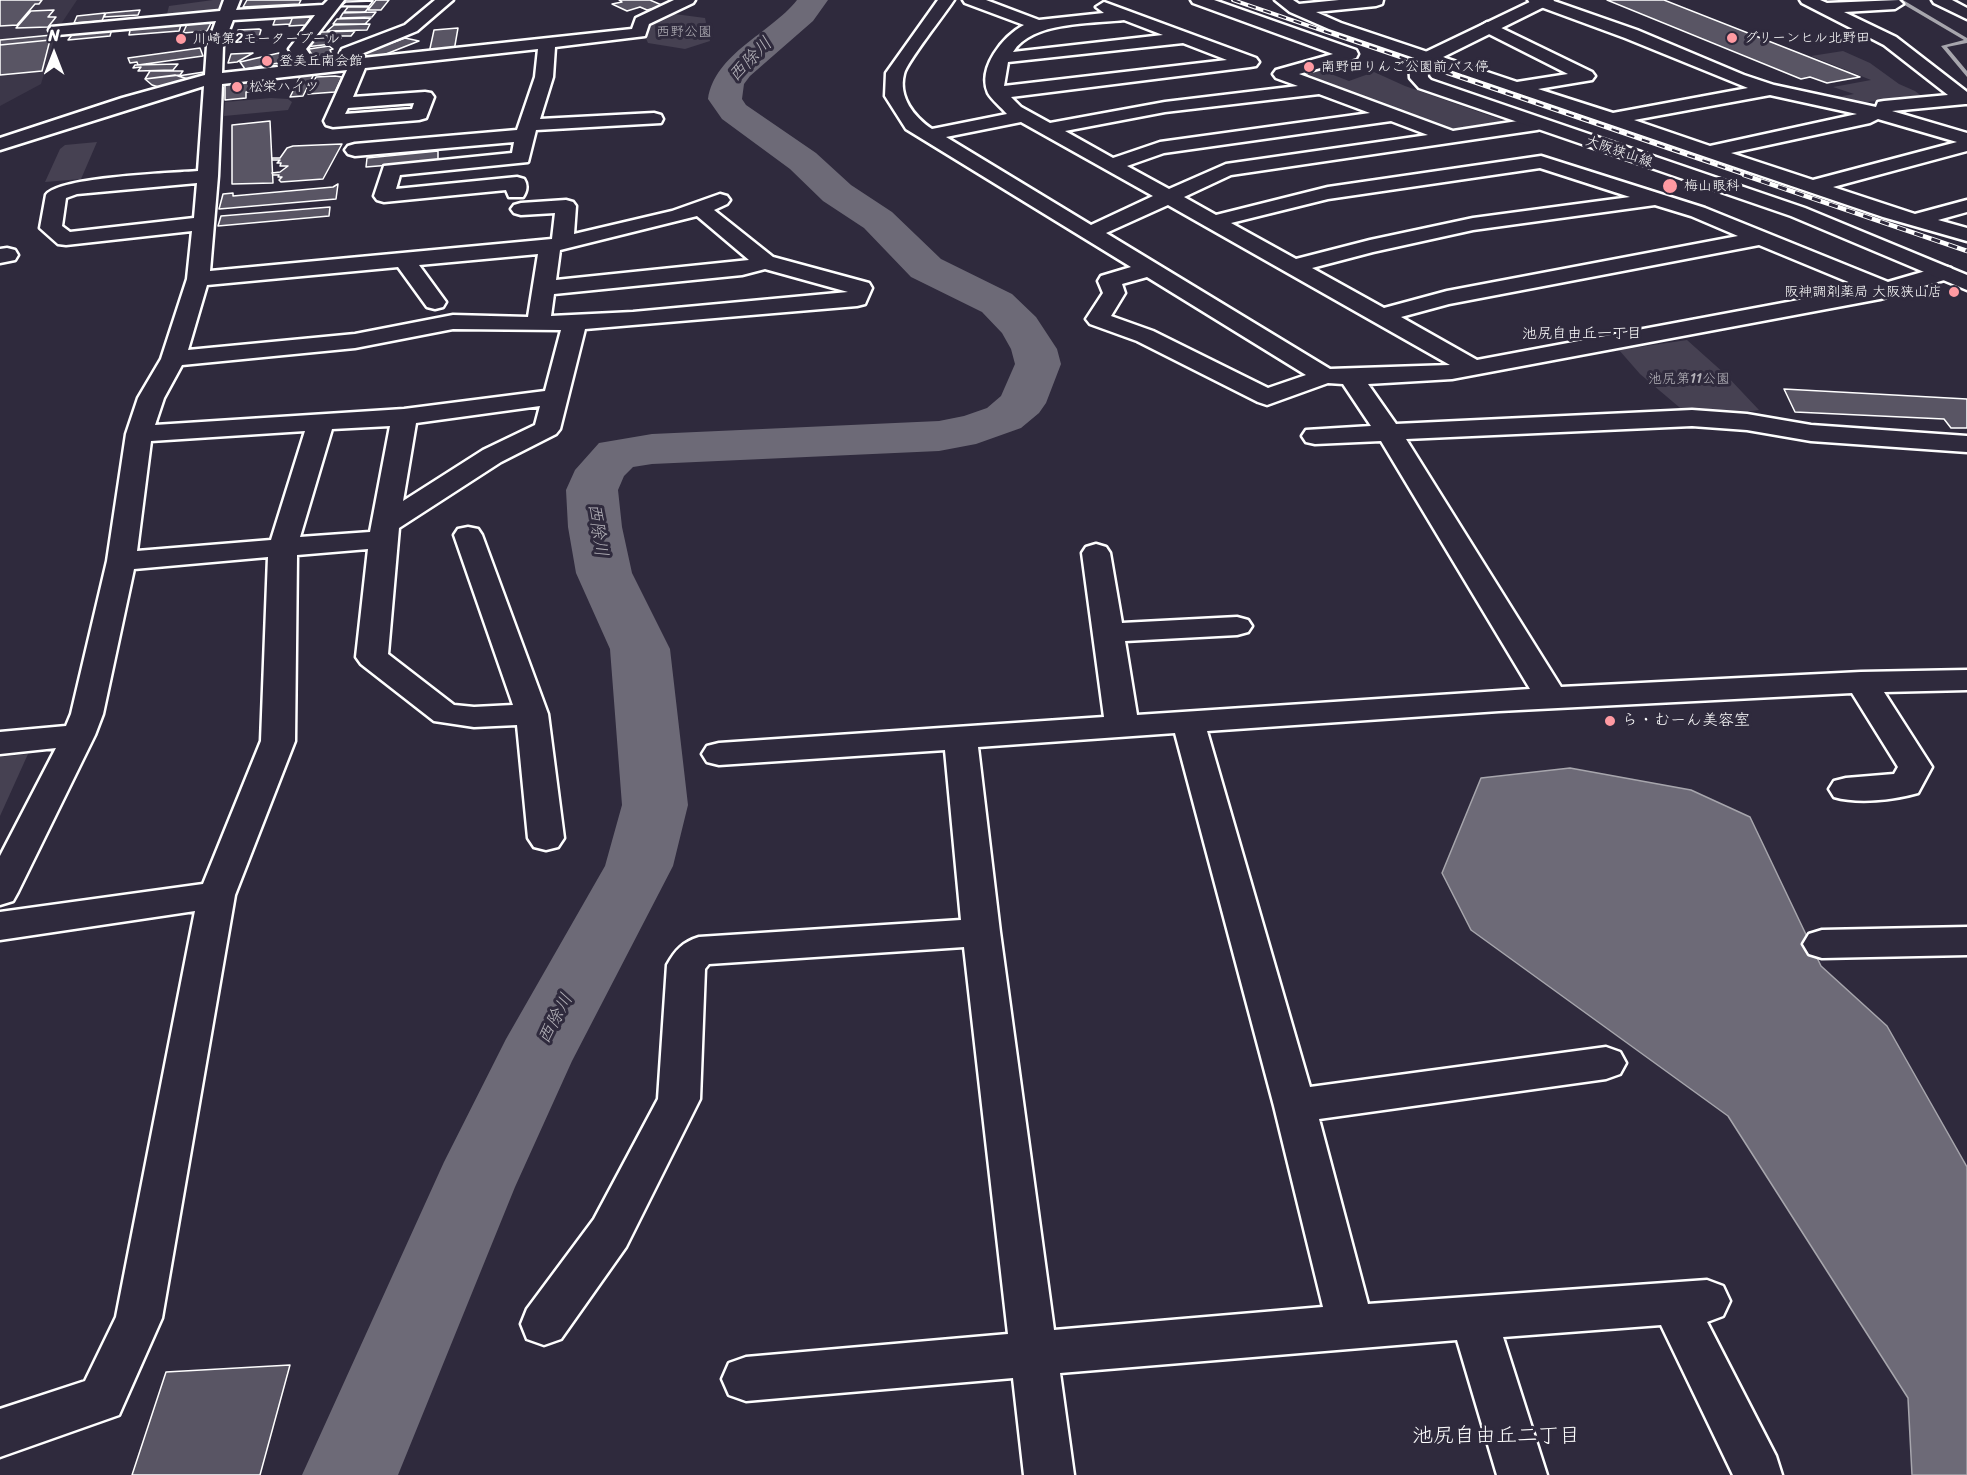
<!DOCTYPE html>
<meta charset="utf-8">
<style>
body{margin:0}
#map{position:relative;width:1967px;height:1475px;overflow:hidden;background:#2f2a3d;font-family:Sriracha,sans-serif}
canvas{display:block}
.north{position:absolute;left:24px;top:24px;width:60px;height:60px;-webkit-text-stroke:4px #2f2a3d;paint-order:stroke;rotate:0deg;font-size:16px;font-weight:700;line-height:24px;text-align:center;color:#fff}
.north::after{content:'';display:block;margin:auto;width:21px;height:27px;background:#fff;clip-path:polygon(50% 0,100% 100%,50% 72%,0 100%)}
</style>
<div id="map">
<canvas width="1967" height="1475"></canvas>
<div class="north">N</div>
</div>
<script>
const ctx = document.querySelector('canvas').getContext('2d');
ctx.lineJoin = 'round';
function fillPath(path, color) { ctx.fillStyle = color; ctx.fill(path, 'evenodd'); }
function trace(path, color, width, dash) { ctx.strokeStyle = color; ctx.lineWidth = width; ctx.lineCap = dash ? 'butt' : 'round'; ctx.setLineDash(dash || []); ctx.stroke(path); }
function write(font, color, halo, rows, align = 'center') {
  ctx.font = font + ' Sriracha,"Klee One",sans-serif'; ctx.lineWidth = 6; ctx.setLineDash([]); ctx.textBaseline = 'middle'; ctx.strokeStyle = halo; ctx.fillStyle = color; for (const [text, x, y, turn = 0] of rows) {
    ctx.save(); ctx.translate(x, y); ctx.rotate((+turn || 0) * Math.PI / 180); ctx.textAlign = isNaN(turn) ? turn : align; if (halo) ctx.strokeText(text, 0, 0); ctx.fillText(text, 0, 0); ctx.restore();
  }
}
fillPath(new Path2D(`
 M0 0H77L57 30 41 84 0 106Z`), '#3c3749');
fillPath(new Path2D(`
 M213 0H224L218 11 166 18 169 6Z
 M667 13 705 18 710 41 685 49 648 43 644 34 647 22Z
 M1843 51 1870 63 1899 84 1915 91 1923 97 1855 103 1826 99 1854 94 1833 87 1871 80 1811 56Z
 M1318 69 1349 81 1374 72 1405 86 1502 120 1498 126 1449 131 1305 77V74Z
 M271 98 288 99 292 102 288 110 224 116 225 102Z
 M97 142 81 179 45 182 60 149 65 145Z
 M1687 340 1725 374 1759 410 1692 418 1640 374 1619 350Z
 M28 754 0 816V757Z`), '#464152');
const water = new Path2D(`
 M1570 768 1691 790 1750 817 1821 966 1887 1026 1967 1167V1475H1912L1908 1398 1728 1116 1471 930 1442 873 1481 778Z`);
fillPath(water, '#6d6a77');
trace(water, '#a7a6ad', 1.5);
fillPath(new Path2D(`
 M1896 0H1903L1967 38V43L1947 47 1967 71V77L1941 46 1964 40Z`), '#a7a6ad');
fillPath(new Path2D(`
 M797 0H828L813 21 750 76 744 84 742 99 746 105 816 153 851 185 892 212 941 259 1012 294 1036 317 1057 349 1061 364 1046 403 1039 413 1021 428 976 444 939 451 652 464 633 467 624 476 618 490 622 527 632 573 670 649 688 805 673 866 572 1061 515 1187 398 1475H302L444 1162 506 1039 605 866 622 805 610 649 576 573 568 527 566 490 575 470 599 443 652 434 939 421 964 416 987 408 1001 396 1015 364 1011 349 1002 333 982 312 911 277 864 228 823 201 790 169 722 119 708 99C715 53 770 34 797 0Z`), '#6d6a77');
const building = new Path2D(`
 M0 0H42L39 4H35L17 25 0 26Z
 M247 0H301L299 4 243 7Z
 M345 0H373V1L369 6 335 7Z
 M376 0H389L381 10H368Z
 M619 0H650L664 6 647 10 640 7 627 11 612 4 622 2Z
 M1607 0H1664L1860 77 1827 83 1810 77 1801 79Z
 M373 1 369 6H341L346 2Z
 M348 7H369L365 12H344Z
 M54 10 48 17H56L48 27 16 28 31 11Z
 M140 10 138 15 104 17 106 13Z
 M376 12 372 17 340 18 343 13Z
 M105 13 102 21 74 23 77 16Z
 M314 13 306 25 289 26 294 14Z
 M293 16 290 24 273 25 276 17Z
 M371 18 365 24H333L337 19Z
 M212 21 207 31 183 33 188 22Z
 M370 24 367 30 327 31 334 25Z
 M154 25 153 27 181 25 179 31 129 35 131 26Z
 M458 28 454 51 429 53 434 30Z
 M112 29 110 36 68 40 74 32Z
 M259 29 261 30 258 40 234 41 238 30Z
 M355 31 351 36H319L321 32Z
 M52 35 50 40 0 45V40Z
 M312 38H341L332 44 305 47 310 44 308 43Z
 M405 38 419 41 376 58 361 54Z
 M50 40 42 71 0 75V45Z
 M329 46 333 49 330 50 332 54 311 56 309 49Z
 M200 48 203 56 138 65 137 62 130 63 128 58Z
 M253 53 237 62 228 63 231 54Z
 M279 53 284 62 245 69 240 62Z
 M178 64 173 70 138 71 141 67 133 68 135 65Z
 M316 70 303 96 290 97 302 73Z
 M150 71H183L180 75 145 79Z
 M204 72 203 76 188 79 178 76Z
 M175 75 188 79 162 88 152 85 145 79Z
 M335 76 342 77 335 92 308 94 316 77Z
 M250 80V92H246V98L225 100V83Z
 M270 121 273 183 232 184V125Z
 M342 144 323 179 281 182 279 180 282 177H278L279 175H273L272 173 280 172 288 166H280L281 163H277L280 160H272V158H280L287 148 293 146Z
 M438 151V161L366 167 367 158Z
 M338 184 336 199 219 209 223 194 233 193V196L333 187Z
 M330 207 329 216 218 226 221 216Z
 M1784 389 1967 399V428H1951L1944 419 1795 412Z
 M290 1365 260 1475H132L166 1372Z`);
fillPath(building, '#595564');
trace(building, '#fff', 1.5);
const minor = new Path2D(`
 M224 0H240L236 10 323 5 328 0H344L306 49 313 59 307 64 632 29 636 18 674 0H695L693 3 649 24 645 36 555 47 553 77 540 119 654 113 661 115 663 119 661 123 536 130 528 162 400 175 396 189 517 177 524 179C528 185 527 191 523 197H509L506 190 384 202 377 200 374 196 384 166 512 153 514 142 355 156 348 154 345 150 348 146 355 144 517 130 535 77 538 49 365 68 353 97 425 92 431 93 434 97 426 118 419 120 333 127 326 125 324 121 347 70 222 84 218 176 210 271 552 239 555 213 521 215 514 213 511 209 514 205 521 203 566 200 573 202 576 206 574 234 672 211 720 194 727 196 730 200 727 204 714 210 773 257 869 283 872 288 865 304 857 306 585 329 560 429 556 434 501 462 399 528 388 654 454 705 474 707 513 705 454 535 458 529 468 527 478 529 482 535 548 714 564 838 558 847 546 850 534 847 528 838 517 725 474 727 434 721 361 664 356 657 368 549 297 555 295 741 235 895 162 1318 119 1415 0 1457V1409L85 1381 116 1317 195 911 0 940V912L203 884 261 741 268 557 134 569 103 714 95 735 18 892 13 901 0 905V856L56 748 0 754V732L66 726 71 714 107 561 126 434 138 398 161 359 187 279 192 231 66 245 58 244 40 228 46 195C58 177 172 173 198 171L204 86 0 150V138L122 98 205 75 207 46 216 21 57 35 51 33 49 30 51 27 220 11ZM315 15 289 49 294 57 291 61 296 65 222 73 223 46 233 20ZM414 103 412 109 345 114 348 108ZM197 183 194 218 70 232 62 226 66 198 77 194ZM697 216 749 260 556 280 560 250ZM538 254 528 317 453 315 355 334 188 350 207 285 398 267 427 307 435 309 443 307 446 302 419 265ZM765 269 848 292 633 312 551 316 554 294 742 275ZM453 329 561 330 545 391 404 409 155 425 164 398 182 365 355 348ZM540 406 535 425 483 450 403 501 416 423ZM390 426 370 532 300 537 332 429ZM305 431 271 540 137 551 151 441Z
 M435 0H453L417 31 354 57H342L340 53 342 49 405 25Z
 M938 0H954C945 14 906 63 904 74 898 97 914 117 932 129L1007 114C1001 107 992 100 988 93 977 68 1003 36 1024 25L965 3 963 0H986L1039 20 1104 13 1096 7 1104 2 1256 58 1259 62 1256 66 1250 67 1011 97 1021 107 1050 123 1165 102 1298 86 1276 78 1273 74 1276 70 1333 54 1193 3 1191 0H1214L1356 50 1358 54 1356 58 1299 74 1453 131 1537 118 1544 120 1546 124 1544 128 1537 130 1231 175 1184 197 1216 215 1328 187 1541 156 1705 208 1888 282 1943 266 1951 268 1954 273 1951 278 1880 299 1452 379 1368 384 1396 424 1692 410 1747 414 1811 425 1967 436V452L1811 441 1747 430 1692 426 1406 439 1561 687 1861 672 1967 670V690L1884 692 1932 767 1918 793C1894 800 1858 804 1834 797L1829 789 1834 781 1846 778 1894 774 1898 767 1852 693 1499 711 1207 731 1310 1087 1606 1047 1620 1052 1626 1063 1620 1074 1606 1079 1319 1119 1368 1304 1707 1280 1723 1286 1730 1301 1723 1316 1707 1322 1776 1456 1782 1475H1733L1661 1325 1503 1337 1547 1475H1497L1457 1340 1060 1373 1074 1475H1024L1013 1378 746 1401 729 1395 722 1379 729 1363 746 1357 1008 1334 964 947 709 964 705 969 700 1099 626 1247 561 1339 544 1345 527 1339 521 1324 527 1309 594 1219 658 1099 667 965C675 950 683 942 699 937L961 920 945 750 719 765 707 762 702 754 707 746 719 743 1104 717 1082 553 1086 547 1096 544 1106 547 1110 553 1122 623 1237 617 1248 620 1252 626 1248 632 1237 635 1125 641 1137 715 1530 689 1381 441 1315 444 1306 442 1302 436 1306 430 1371 426 1343 384 1328 383 1267 405 1258 402 1137 341 1090 324 1086 319 1103 293 1098 281 1101 276 1131 267 906 129 885 96 886 73ZM1124 20 1163 35 1013 52C1032 21 1091 24 1124 20ZM1183 43 1227 60 1004 86 1008 62ZM1319 94 1370 113 1160 142 1113 158 1065 131 1165 112ZM1391 121 1428 135 1226 164 1169 189 1127 166 1164 153ZM1021 122 1153 196 1091 225 946 137ZM1540 168 1630 197 1473 218 1370 240 1296 259 1231 223 1328 199ZM1168 205 1205 226 1450 365 1330 369 1106 233ZM1655 205 1691 216 1738 236 1447 291 1384 308 1312 268 1373 252 1473 230ZM1759 245 1863 288 1477 360 1401 317 1449 304ZM1147 277 1306 375 1268 388 1153 331 1111 316 1125 293 1122 284ZM1175 733 1274 1106 1323 1307 1054 1330 1000 932 978 747Z
 M1275 0H1293L1299 4 1339 0H1383L1382 4 1376 6 1316 12 1341 23 1517 82 1568 74 1481 30 1479 27 1487 22 1493 24 1592 72 1595 76 1592 80 1538 89 1613 113 1748 88 1625 38 1530 3 1528 0H1551L1637 30 1744 75 1774 85 1876 107 1878 102 1884 101 1948 95 1884 45 1802 3 1800 0H1820L1827 3 1899 0 1903 4 1895 9 1844 12 1896 37 1967 92V104H1965L1892 111 1967 133V151L1833 187 1915 214 1967 200V212L1938 220 1967 228V241L1883 217 1329 29 1290 12ZM1770 95 1857 114 1710 146 1634 120ZM1878 119 1957 142 1813 180 1731 153 1870 123Z
 M1932 0H1952L1967 8V19L1934 3Z
 M7 248 15 250 18 255 15 260 0 263V249Z
 M1967 927V955L1822 958 1809 954 1803 944 1809 934 1822 930Z`);
const major = new Path2D(`
 M1534 0H1554L1552 3 1427 65 1428 77 1431 80 1805 208 1967 275V290L1791 216 1419 88 1410 78 1409 63 1415 57Z`);
trace(minor, '#fff', 5);
trace(major, '#fff', 5);
fillPath(minor, '#2f2a3d');
fillPath(major, '#2f2a3d');
const railFar1 = new Path2D(`
 M1233 0 1749 176`);
const rail = new Path2D(`
 M1744 175 1967 251`);
trace(railFar1, '#fff', 4);
trace(rail, '#fff', 4.5);
trace(railFar1, '#2f2a3d', 2, [8]);
trace(rail, '#2f2a3d', 3, [9]);
for (const [x, y, r, color] of [
 [1732,38,6,"#ff9aa2"],
 [181,39,6,"#ff9aa2"],
 [267,61,6,"#ff9aa2"],
 [1309,67,6,"#ff9aa2"],
 [237,87,6,"#ff9aa2"],
 [1670,186,8,"#ff9aa2"],
 [1954,292,6,"#ff9aa2"],
 [1610,721,6,"#ff9aa2"]
]) { const dot = new Path2D(); dot.arc(x, y, r, 0, 2 * Math.PI); ctx.fillStyle = color; ctx.fill(dot); trace(dot, '#2f2a3d', 2); }
write('14px', '#b5b3ba', '#2f2a3d', [
 ["西野公園",684,32],
 ["池尻第11公園",1689,379]
]);
write('14px', '#fff', '#2f2a3d', [
 ["グリーンヒル北野田",1744,38],
 ["川崎第2モータープール",193,39],
 ["登美丘南会館",279,61],
 ["南野田りんご公園前バス停",1321,67],
 ["松栄ハイツ",249,87],
 ["梅山眼科",1684,186],
 ["阪神調剤薬局 大阪狭山店",1942,292,"right"]
], 'left');
write('14px', '#fff', '#2f2a3d', [
 ["大阪狭山線",1619,152,19]
]);
write('15px', '#fff', '#2f2a3d', [
 ["池尻自由丘一丁目",1582,334]
]);
write('16px', '#fff', '#2f2a3d', [
 ["ら・むーん美容室",1622,721]
], 'left');
write('italic 18px', '#b6b4bb', '#2f2a3d', [
 ["西除川",751,60,-46],
 ["西除川",597,530,82],
 ["西除川",556,1019,-62]
]);
write('21px', '#fff', '#2f2a3d', [
 ["池尻自由丘二丁目",1496,1437]
]);
</script>
